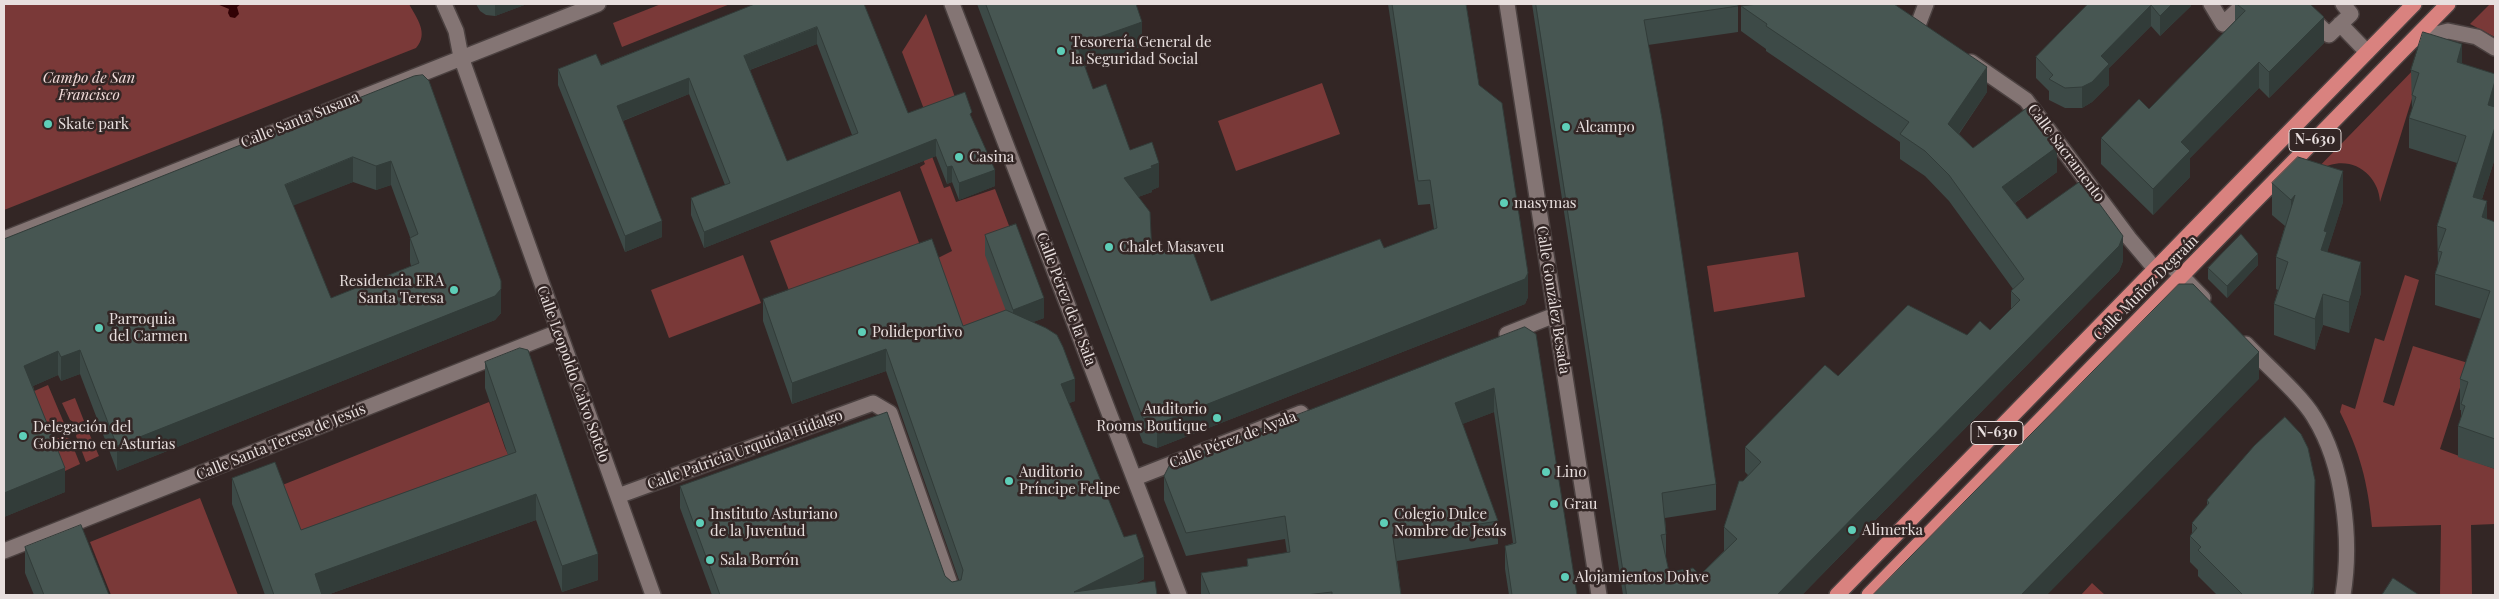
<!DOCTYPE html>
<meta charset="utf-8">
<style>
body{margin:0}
#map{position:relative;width:2499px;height:599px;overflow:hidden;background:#332625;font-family:"Playfair Display",serif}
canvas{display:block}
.frame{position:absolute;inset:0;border:5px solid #e8dfde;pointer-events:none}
</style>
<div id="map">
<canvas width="2499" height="599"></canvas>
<div class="frame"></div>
</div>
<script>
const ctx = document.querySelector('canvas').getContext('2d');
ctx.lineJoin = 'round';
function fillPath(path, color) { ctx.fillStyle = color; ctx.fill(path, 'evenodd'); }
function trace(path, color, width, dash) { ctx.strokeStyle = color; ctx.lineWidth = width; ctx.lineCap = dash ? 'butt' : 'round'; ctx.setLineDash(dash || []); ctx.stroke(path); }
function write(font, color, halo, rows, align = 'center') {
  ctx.font = font + ' "Playfair Display",serif'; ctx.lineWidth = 5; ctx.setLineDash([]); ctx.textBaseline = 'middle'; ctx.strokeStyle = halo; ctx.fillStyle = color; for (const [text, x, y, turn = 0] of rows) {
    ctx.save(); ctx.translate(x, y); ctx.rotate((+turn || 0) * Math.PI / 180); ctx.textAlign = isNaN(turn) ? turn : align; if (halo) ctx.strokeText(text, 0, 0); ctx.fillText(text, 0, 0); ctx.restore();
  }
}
fillPath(new Path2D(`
 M4 4H409C417 19 429 33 416 48L4 210Z
 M661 4H730L622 47 613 23Z
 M2490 4H2495V37L2470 24Z
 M926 14 958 106 927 117 902 52Z
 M2421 62 2423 63 2380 202C2379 177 2356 157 2330 165 2322 167 2316 172 2309 177Z
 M1322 83 1340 134 1236 171 1218 121Z
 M922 130 944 188 950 186 956 202 995 189 1016 244 1013 330 965 347 934 260 952 251 920 167 925 164 912 134Z
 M900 191 922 251 793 301 770 241Z
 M1798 252 1805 297 1714 312 1707 266Z
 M743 255 761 303 669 338 651 290Z
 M2405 275 2419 280 2383 402 2394 406 2413 346 2468 363 2440 449 2495 469V524L2471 525 2472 595H2440L2441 525 2372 527C2368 483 2360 452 2340 412L2342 404 2355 409 2375 338 2384 341Z
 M48 385 64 423 61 430 50 435 32 392Z
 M75 398 84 421 77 424 70 420 62 403Z
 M489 402 505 448 521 481 301 556 275 488Z
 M86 426 99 456 86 462 76 436 79 429Z
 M63 436 70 439 80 464 65 471 52 441Z
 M200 498 238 595H111L90 542Z
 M2092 583 2105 595H2081Z`), '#7a3938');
fillPath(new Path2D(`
 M217 4H241L237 7 239 14 235 18 230 17 228 13 229 9Z`), '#310205');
const minor = new Path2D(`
 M444 4 456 31 461 57 653 595
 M952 4 1179 595
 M1507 4 1599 595
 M2211 4 2223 24 2244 4
 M2297 4 2329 35 2351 14 2343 4
 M2340 24 2367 52
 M1918 25 1926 4
 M2413 40 2448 31 2477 37 2495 48
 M1971 62 2026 100 2129 238 2156 270
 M4 239 598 4
 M2166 260 2203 298
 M1507 334 1555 315
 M2246 344C2265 364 2301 395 2314 417 2344 465 2352 540 2343 595
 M1135 478 1301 413
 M618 496 873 403 890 413 954 595
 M4 551 558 332`);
const highway = new Path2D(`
 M1837 595 2414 4
 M1869 595 2448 4`);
trace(minor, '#4b4140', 18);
trace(highway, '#4b4140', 18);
trace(minor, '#847574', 15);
trace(highway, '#d9827f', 15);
fillPath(new Path2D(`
 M476 4H527L495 16 486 15 480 11Z
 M864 4 908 113 972 119 995 186 959 200 952 182 947 184 936 156 704 248 691 215V198L725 185 689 94 623 121 662 237 625 252 558 85V69L601 65ZM817 44 852 135 787 161 750 70Z
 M977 4H1136L1142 46 1085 67 1093 89 1130 150 1159 187 1152 190V192L1138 197 1152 255 1211 301 1384 248 1434 229 1430 204 1418 205 1388 4H1466L1479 85 1528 297 1525 304 1157 448 1143 443Z
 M1532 4H1738V32L1648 45 1716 484V510L1665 518 1666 534V559L1669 572 1700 575 1724 551V527L1743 481 1748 475 1745 472V447L1838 376 1967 335 1990 330 2011 309V291L2013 289 1949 201 1925 176 1900 159V142L1766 51V49L1741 31V6L1987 92 1959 134 1973 148 2057 172 2015 203 2027 219 2123 261 2119 271 1802 595H1623Z
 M2088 4H2191V6L2160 36 2151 26 2109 68V85L2092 102 2082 108H2065L2049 100V91L2036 78V57Z
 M2235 4H2310L2324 43 2269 98 2259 88 2190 158V177L2153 215 2101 164V138L2149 109 2235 21Z
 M2462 64 2495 74V158L2482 199 2487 219 2495 222V469L2458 457V426L2461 419V410H2460V379L2481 319 2435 305V274L2438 265 2437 226 2457 163 2409 148V118L2412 110 2411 70Z
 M429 81 501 313 495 320 117 471 80 374 61 381 58 375 33 386 65 492 4 517V239ZM353 182 376 190 391 185 410 237V262L411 266 331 298 293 205Z
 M2272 183 2343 202 2327 252 2361 293 2349 333 2323 325 2315 350 2274 335V304L2278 290 2276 289V257L2285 226 2272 215Z
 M985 235 1044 318 1033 322 1075 401 1069 403 1124 537 1144 579 1135 584 1157 595H712L680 508V486L945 576 952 582 959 580 886 371 792 404 763 321V299L963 326 1006 311 985 255Z
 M2258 265 2227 298 2208 279V268Z
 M1525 327 1577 595H1509L1505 569V546L1513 543 1494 412 1462 424 1498 521V544L1397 561 1401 595H1201V573L1247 566V559L1287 553 1285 539 1186 556 1164 500V476Z
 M485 362 598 580 562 592 536 520 327 595H265L232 504V478L301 530 508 455 485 388Z
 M2207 500 2314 595H2217L2198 576V570L2190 562V536L2192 533V523L2207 506Z
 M25 547 109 595H34L25 573Z`), '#3d4a47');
fillPath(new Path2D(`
 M495 4H527L495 16Z
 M2172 4H2191V6L2160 36V16Z
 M2151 5V26L2109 68V85L2092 102 2082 108V87L2101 56Z
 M2324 17V43L2269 98V72Z
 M1142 22V46L1077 69V45Z
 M817 27V44L744 72V56Z
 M2462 44V75L2457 62Z
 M2259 62V88L2190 158V177L2153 215V189L2181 142Z
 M1987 67V92L1948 149V124Z
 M689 78V94L617 123V106Z
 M2495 81V111L2488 105Z
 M2495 127V158L2473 227V197Z
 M936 139V156L704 248V232Z
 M2057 147V172L2002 212V187Z
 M353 157V182L285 209V185Z
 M391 161V185L376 190V166Z
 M1159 163V187L1152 190V192L1124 202V178Z
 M952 166V182L947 184V167Z
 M995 170V186L959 200V183Z
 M2343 171V202L2327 253 2321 250 2324 231Z
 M2295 195 2291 231V200Z
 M2487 201V231L2482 217Z
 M662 221V237L625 252V236Z
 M2123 236V261L2119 271 1802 595H1777Z
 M2258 254V265L2227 298V286Z
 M2361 262V293L2349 333V302Z
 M1528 273V297L1525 304 1157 448V424Z
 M501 289V313L495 320 117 471V446Z
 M2323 294V325L2315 350V319Z
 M1044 298V318L1013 330V310Z
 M886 349V371L792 404V383Z
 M80 350V374L61 381V357Z
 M58 351V375L24 390V366Z
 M2259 352V379L2047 595H2021Z
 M1075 379V401L1061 406V384Z
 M1494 388V412L1455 427V403Z
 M65 468V492L4 517V493Z
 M536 494V520L327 595H315V574Z
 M2315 506 2314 595H2311Z
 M598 554V580L562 592V566Z
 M1144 557V579L1112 595 1074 592Z`), '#323c39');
const building = new Path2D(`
 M755 4H864L908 113 965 92 972 112 970 114 995 170 959 183 952 166 947 167 936 139 704 232 691 198 730 183 689 78 617 106 662 221 625 236 558 69 596 54 601 65ZM817 27 858 133 787 161 744 56Z
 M986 4H1136L1142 22 1077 45 1093 89 1106 84 1130 150 1152 142 1159 163 1151 166 1152 168 1124 178 1150 212 1152 255 1189 241 1211 301 1380 239 1384 248 1437 228 1430 180 1418 181 1392 4H1466L1479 85 1502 103 1528 273 1525 279 1157 424 1143 418Z
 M1536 4H1738V6L1644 20 1662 119 1716 484 1662 493 1666 534 1661 535 1669 572 1693 568 1700 575 1737 539 1724 527 1739 481H1743L1761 462 1745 447 1825 365 1838 376 1908 305 1967 335 1980 321 1990 330 2020 300 2011 291 2024 279 1949 175 1925 151 1900 134 1909 122 1766 26 1767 24 1741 6 1758 4H1894L1987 67 1948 124 1973 148 2028 107 2057 147 2002 187 2027 219 2082 180 2123 236 2119 246 1777 595H1627Z
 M2088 4H2172L2160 16 2151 5 2101 56 2109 64 2092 82 2082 87 2065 88 2049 79 2053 75 2036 57Z
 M2237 4H2310L2324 17 2269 72 2259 62 2181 142 2190 151 2153 189 2101 138 2139 99 2149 109 2245 11Z
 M2423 32 2462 44 2457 62 2495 74V81L2488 105 2495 107V127L2473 197 2487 201 2482 217 2495 222V439L2458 426 2465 406 2461 404 2468 382 2460 379 2490 291 2435 274 2442 252 2438 251 2446 229 2437 226 2466 136 2409 118 2416 97 2412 95 2419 73 2411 70Z
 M423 75 429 81 501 281V289L495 296 117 446 80 350 61 357 58 351 24 366 65 468 4 493V239L414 76ZM353 157 376 166 391 161 418 234 410 238 419 263 331 298 285 185Z
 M2298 157 2343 171 2324 231 2327 232 2321 250 2361 262 2349 302 2323 294 2315 319 2274 304 2288 262 2276 257 2295 195 2291 200 2272 183Z
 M1016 224 1044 298 1013 310 985 235Z
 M2241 234 2258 254 2227 286 2208 268Z
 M932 239 963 326 1006 310 1046 328 1057 335 1063 347 1075 379 1061 384 1124 537 1136 534 1144 557 1074 592 1155 581 1157 595H720L680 486 887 412 945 576 952 582 961 580 963 570 886 349 792 383 763 299Z
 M2179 284H2193L2259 352 2021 595H1873Z
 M1525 327 1536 334 1577 595H1512L1505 546 1516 543 1494 388 1455 403 1498 521 1393 538 1401 595H1332V592L1306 595H1210L1201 573 1248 566 1247 559 1290 552 1285 516 1186 533 1164 476 1170 464Z
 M520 348 528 350 598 554 562 566 536 494 315 574 322 595H274L232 478 275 462 301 530 516 452 485 362Z
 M2285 417 2301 434 2308 448 2315 480 2313 587 2311 595H2243L2198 550 2201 547 2190 536 2197 528 2192 523 2209 503 2207 500 2254 446Z
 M81 525 109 595H44L25 547Z
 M2393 578 2419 595H2382Z`);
fillPath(building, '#475652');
trace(building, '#323c39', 1);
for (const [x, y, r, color] of [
 [1061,51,5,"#5eceb8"],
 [48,124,5,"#5eceb8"],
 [1566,127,5,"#5eceb8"],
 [959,157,5,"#5eceb8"],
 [1504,203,5,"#5eceb8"],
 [1109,247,5,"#5eceb8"],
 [454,290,5,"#5eceb8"],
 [99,328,5,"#5eceb8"],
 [862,332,5,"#5eceb8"],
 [1217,418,5,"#5eceb8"],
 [23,436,5,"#5eceb8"],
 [1546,472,5,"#5eceb8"],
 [1009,481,5,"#5eceb8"],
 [1554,504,5,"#5eceb8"],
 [700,523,5,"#5eceb8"],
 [1384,523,5,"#5eceb8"],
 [1852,530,5,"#5eceb8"],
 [710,560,5,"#5eceb8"],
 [1565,577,5,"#5eceb8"]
]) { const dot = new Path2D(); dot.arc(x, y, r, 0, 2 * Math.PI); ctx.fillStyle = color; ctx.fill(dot); trace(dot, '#332625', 2); }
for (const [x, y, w] of [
 [2315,140,52],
 [1997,433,52]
]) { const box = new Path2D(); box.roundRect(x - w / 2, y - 11.5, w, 23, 4); ctx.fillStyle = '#332625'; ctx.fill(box); trace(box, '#e8dfde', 1); }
write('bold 14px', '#e8dfde', null, [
 ["N-630",2315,140],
 ["N-630",1997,433]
]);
write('15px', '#e8dfde', '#332625', [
 ["Tesorería General de",1071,42],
 ["la Seguridad Social",1071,59],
 ["Skate park",58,124],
 ["Alcampo",1576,127],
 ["Casina",969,157],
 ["masymas",1514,203],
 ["Chalet Masaveu",1119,247],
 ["Residencia ERA",444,281,"right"],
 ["Santa Teresa",444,298,"right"],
 ["Parroquia",109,319],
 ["del Carmen",109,336],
 ["Polideportivo",872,332],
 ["Auditorio",1207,409,"right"],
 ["Rooms Boutique",1207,426,"right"],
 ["Delegación del",33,427],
 ["Gobierno en Asturias",33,444],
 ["Auditorio",1019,472],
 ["Príncipe Felipe",1019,489],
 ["Lino",1556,472],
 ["Grau",1564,504],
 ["Instituto Asturiano",710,514],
 ["de la Juventud",710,531],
 ["Colegio Dulce",1394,514],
 ["Nombre de Jesús",1394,531],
 ["Alimerka",1862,530],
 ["Sala Borrón",720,560],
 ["Alojamientos Dohve",1575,577]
], 'left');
write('italic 15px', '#f2dcda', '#332625', [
 ["Campo de San",89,78],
 ["Francisco",89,95]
]);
write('15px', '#e8dfde', '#332625', [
 ["Calle Santa Susana",300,120,-22],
 ["Calle Sacramento",2066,153,53],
 ["Calle Muñoz Degraín",2146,288,-45],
 ["Calle Pérez de la Sala",1066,299,69],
 ["Calle González Besada",1553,300,81],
 ["Calle Leopoldo Calvo Sotelo",573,374,70],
 ["Calle Pérez de Ayala",1233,440,-21],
 ["Calle Santa Teresa de Jesús",281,442,-22],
 ["Calle Patricia Urquiola Hidalgo",745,450,-20]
]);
</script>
